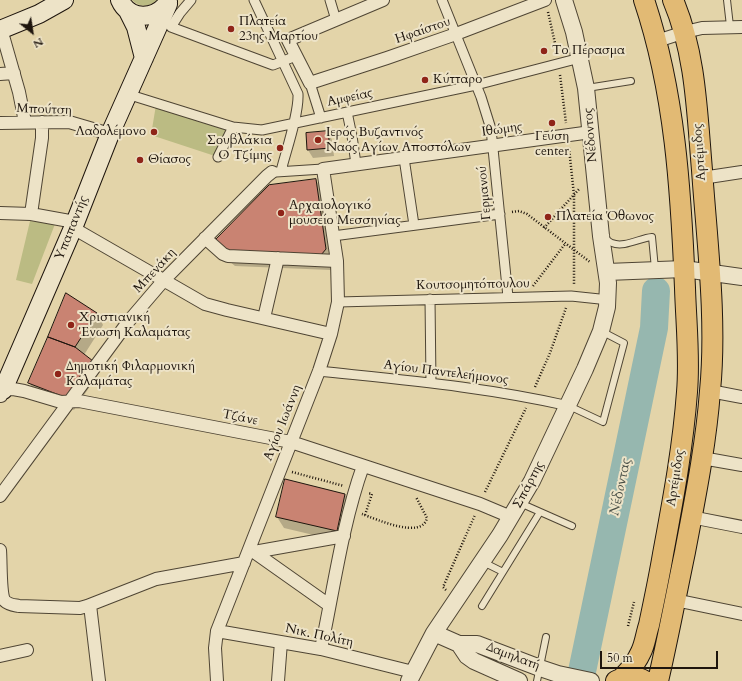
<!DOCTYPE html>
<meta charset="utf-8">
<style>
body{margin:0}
#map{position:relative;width:742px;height:681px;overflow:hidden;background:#e3d4a9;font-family:Cardo,serif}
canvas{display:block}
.north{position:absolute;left:12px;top:12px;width:40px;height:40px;-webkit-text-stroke:3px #ede3c7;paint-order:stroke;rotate:150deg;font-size:11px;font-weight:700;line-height:16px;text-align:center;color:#1e150d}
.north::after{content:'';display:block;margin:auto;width:14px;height:18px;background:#1e150d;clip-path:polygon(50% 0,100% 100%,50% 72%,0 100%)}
.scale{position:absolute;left:600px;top:651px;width:118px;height:18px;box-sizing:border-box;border:2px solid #1e150d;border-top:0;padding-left:5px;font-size:12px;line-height:14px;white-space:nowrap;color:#1e150d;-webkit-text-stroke:3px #ede3c7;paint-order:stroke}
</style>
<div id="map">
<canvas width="742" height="681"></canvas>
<div class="north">N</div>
<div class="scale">50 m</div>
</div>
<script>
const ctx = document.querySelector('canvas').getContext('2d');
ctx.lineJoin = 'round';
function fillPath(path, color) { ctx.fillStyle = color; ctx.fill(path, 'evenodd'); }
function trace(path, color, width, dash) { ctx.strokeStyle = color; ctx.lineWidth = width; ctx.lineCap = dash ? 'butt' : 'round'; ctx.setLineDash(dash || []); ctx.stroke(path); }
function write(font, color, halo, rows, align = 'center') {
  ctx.font = font + ' Cardo,serif'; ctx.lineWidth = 4; ctx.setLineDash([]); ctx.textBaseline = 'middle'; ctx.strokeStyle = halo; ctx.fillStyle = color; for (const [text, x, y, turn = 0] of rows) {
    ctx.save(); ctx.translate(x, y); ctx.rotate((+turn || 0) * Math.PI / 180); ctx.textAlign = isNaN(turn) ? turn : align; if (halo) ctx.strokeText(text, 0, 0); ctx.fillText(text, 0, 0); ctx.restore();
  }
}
fillPath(new Path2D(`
 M132 0H157C149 7 140 8 132 0Z
 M156 105 233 127 218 157 151 135Z
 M30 221 55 224 32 284 16 280Z`), '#bbbb83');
fillPath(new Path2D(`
 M328 132 332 140 334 156 313 158 308 150Z
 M316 180 325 195 335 265 330 270 235 266 224 257Z
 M97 313 103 325 84 355 92 361 99 373 74 410 36 394 29 382Z
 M345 494 352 506 343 542 284 528 277 517Z`), '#0003');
trace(new Path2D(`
 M580 681 654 328 656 291`), '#96b7af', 28);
const building = new Path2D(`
 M328 131 330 148 307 150 306 133Z
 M316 179 326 249 321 255 225 251 214 241 269 185Z
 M66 293 97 313 75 347 48 337Z
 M48 337 75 347 93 361 67 398 28 383Z
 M285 479 345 494 337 531 276 517Z`);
fillPath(building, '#c98372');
trace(building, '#1e150d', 1);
const service = new Path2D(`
 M727 0 730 26
 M587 88 631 81
 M604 238C607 239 609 242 612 243 624 248 640 238 652 237L655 269
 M569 406 603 422 624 343 601 331
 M520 503 572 526
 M483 562 503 572
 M482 606 540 512
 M537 681 546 637`);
const pedestrian = new Path2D(`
 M191 0 180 13 171 27 273 65 296 56
 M254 0 298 94C299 114 286 151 281 171
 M330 0 336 20
 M442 0 481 97 491 129 508 297
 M310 83 321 118
 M127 94 233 127 262 130 476 85 580 58
 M347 112 352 136 356 164
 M218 157 233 127
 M404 158 414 225
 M276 172 323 169
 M333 236 500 214
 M430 299 431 383
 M338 302 571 296 609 300
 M319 371C403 380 486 387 569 406`);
const minor = new Path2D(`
 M383 0 288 40 310 83 387 58 456 34 545 0
 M1 29 19 92 25 122
 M657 41 685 32 702 28 742 27
 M0 74 14 73
 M0 123 69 122 110 134
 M702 178 742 172
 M0 213 31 214 75 222
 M31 214 42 138V122
 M73 228 205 304 227 310 331 334
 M205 238 223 254 228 256 337 261
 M264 318 278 258
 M710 391 742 397
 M1 396 3 390 13 389 24 391 61 402 79 401 291 442 480 504 511 517
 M702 458 742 465
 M0 496 128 322 164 280 267 176 272 172
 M691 517 742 527
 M0 550C1 562 0 592 4 600 8 605 14 605 19 606L80 608 87 606 156 579 244 563
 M249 551 254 552 329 605
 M254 552 344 536
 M675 600 742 614
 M90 605 99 681
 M217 631 321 649 413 672
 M321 649C334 588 342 525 363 466
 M0 656 27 650
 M217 681 215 648 217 631 319 371 331 334 338 302 337 261 323 169 591 132
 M278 681 281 642`);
const tertiary = new Path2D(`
 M607 272 684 269 742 277
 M434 633 459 644 467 656 474 661 519 681
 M459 644H477L540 668 558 674 591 681
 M409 681 434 633 500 535 532 481 585 369 601 331 607 307 608 283 601 236 586 88 574 32 564 0`);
const secondary = new Path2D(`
 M120 0C129 21 156 20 168 2
 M128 11 136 27 144 58
 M0 30 39 14 64 0
 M0 390H3L73 228 110 134 168 4`);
const primary = new Path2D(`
 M623 677C630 670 637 661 641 652 645 644 646 634 649 625 654 601 659 578 663 554 673 500 683 447 687 392 690 358 686 322 685 288 681 191 675 92 644 0
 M616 681C626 676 635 675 645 681
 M658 681C668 638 676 595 685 552 695 499 706 445 710 391 717 320 707 242 702 170 697 113 696 54 673 0`);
trace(service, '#4f4534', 8);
trace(pedestrian, '#4f4534', 11);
trace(minor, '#4f4534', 14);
trace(tertiary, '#4f4534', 18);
trace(secondary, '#1e150d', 20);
trace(primary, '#1e150d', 22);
trace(new Path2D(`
 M548 12 557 52
 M560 75 566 123
 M569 148 574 195V285
 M512 212 519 211 527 214 590 262
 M544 228 580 188
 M533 286 565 244
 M535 387 550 353 566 308
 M292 472 344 486
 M485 492 526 408
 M362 514C376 519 422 540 427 518L416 497
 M365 515 372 494 368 493
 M446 590 443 587 475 515
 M628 626 634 602`), '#1e150d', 2.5, [1, 2]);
trace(service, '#ede3c7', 6);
trace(pedestrian, '#ede3c7', 9);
trace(minor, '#ede3c7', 12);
trace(tertiary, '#ede3c7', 16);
trace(secondary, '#ede3c7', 18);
trace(primary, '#e2ba74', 20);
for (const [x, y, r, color] of [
 [231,29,4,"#8f2418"],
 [544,51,4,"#8f2418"],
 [425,80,4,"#8f2418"],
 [552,123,4,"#8f2418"],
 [154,132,4,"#8f2418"],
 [318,140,4,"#8f2418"],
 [280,148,4,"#8f2418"],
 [140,160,4,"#8f2418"],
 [281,213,4,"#8f2418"],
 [548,217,4,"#8f2418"],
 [71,325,4,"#8f2418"],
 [58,374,4,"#8f2418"]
]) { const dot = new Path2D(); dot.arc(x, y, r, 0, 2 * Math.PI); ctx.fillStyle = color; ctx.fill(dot); trace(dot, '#ede3c7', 1.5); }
write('13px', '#1e150d', '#ede3c7', [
 ["Πλατεία",239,22],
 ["23ης Μαρτίου",239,37],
 ["Το Πέρασμα",552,51],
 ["Κύτταρο",433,80],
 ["Λαδολέμονο",146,132,"right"],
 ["Ιερός Βυζαντινός",326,133],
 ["Ναός Αγίων Αποστόλων",326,148],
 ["Γεύση",552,137,"center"],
 ["center",552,152,"center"],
 ["Σουβλάκια",272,141,"right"],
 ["Ο Τζίμης",272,156,"right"],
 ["Θίασος",148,160],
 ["Αρχαιολογικό",289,206],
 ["μουσείο Μεσσηνίας",289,221],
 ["Πλατεία Όθωνος",556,217],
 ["Χριστιανική",79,318],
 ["Ένωση Καλαμάτας",79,333],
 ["Δημοτική Φιλαρμονική",66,367],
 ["Καλαμάτας",66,382]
], 'left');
write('13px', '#1e150d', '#ede3c7', [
 ["Ηφαίστου",423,31,-19],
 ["Αμφείας",350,98,-12],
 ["Μπούτση",44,110,2],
 ["Ιθώμης",502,130,-8],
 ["Νέδοντος",591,135,-95],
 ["Αρτέμιδος",700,152,-94],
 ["Γερμανού",485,193,-95],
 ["Υπαπαντής",72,228,-68],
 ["Μπενάκη",155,271,-47],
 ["Κουτσομητόπουλου",473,285,-1],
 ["Αγίου Παντελεήμονος",446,373,7],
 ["Τζάνε",240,418,11],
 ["Αγίου Ιωάννη",283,423,-68],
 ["Αρτέμιδος",676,478,-81],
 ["Σπάρτης",529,485,-62],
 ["Νικ. Πολίτη",319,636,12],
 ["Δαμηλατή",513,657,21]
]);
write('italic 14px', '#484e46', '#ede3c7', [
 ["Νέδoντας",621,487,-78]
]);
</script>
